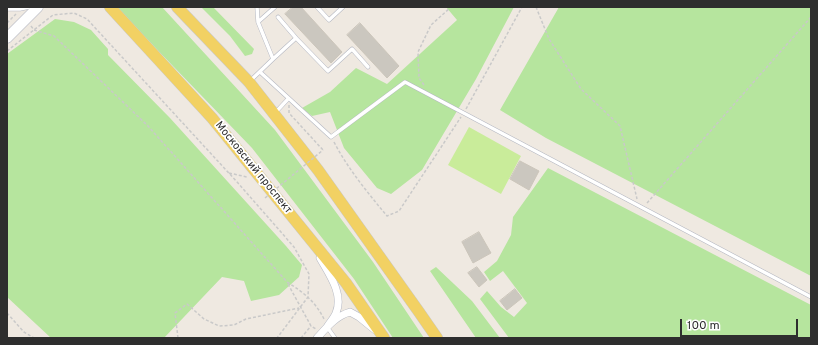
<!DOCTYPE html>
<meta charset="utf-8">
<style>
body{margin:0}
#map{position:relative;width:818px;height:345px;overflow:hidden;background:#efe9e1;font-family:Overpass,sans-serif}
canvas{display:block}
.frame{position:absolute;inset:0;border:8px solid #2e2e2e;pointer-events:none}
.scale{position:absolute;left:680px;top:319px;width:118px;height:18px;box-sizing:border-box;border:2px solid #2e2e2e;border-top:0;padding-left:5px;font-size:12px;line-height:14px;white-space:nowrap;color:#2e2e2e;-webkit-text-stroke:3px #fff;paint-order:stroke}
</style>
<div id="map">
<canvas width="818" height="345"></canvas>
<div class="frame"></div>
<div class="scale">100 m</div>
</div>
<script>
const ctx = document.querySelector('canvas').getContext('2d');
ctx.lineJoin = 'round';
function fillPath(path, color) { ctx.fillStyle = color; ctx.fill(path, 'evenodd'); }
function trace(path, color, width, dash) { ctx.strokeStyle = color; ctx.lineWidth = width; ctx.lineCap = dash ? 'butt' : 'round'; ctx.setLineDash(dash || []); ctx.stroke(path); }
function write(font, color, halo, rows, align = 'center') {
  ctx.font = font + ' Overpass,sans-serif'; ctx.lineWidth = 3.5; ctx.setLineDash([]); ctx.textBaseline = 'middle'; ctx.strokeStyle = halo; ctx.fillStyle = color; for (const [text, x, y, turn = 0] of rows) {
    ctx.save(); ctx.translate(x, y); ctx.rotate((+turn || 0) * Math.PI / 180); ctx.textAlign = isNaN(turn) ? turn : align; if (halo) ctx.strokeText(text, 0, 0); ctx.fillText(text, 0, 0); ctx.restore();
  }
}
fillPath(new Path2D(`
 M116 7H162L275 130 373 262 424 338H393L354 279 252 148Z
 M201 7H213L254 49 252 54 245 56 230 36Z
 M446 7H514L476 79 422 170 391 194 377 188 344 148 330 112 312 116 302 108 330 92 356 68 387 84 457 20Z
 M559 7H811V276L546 138 500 110Z
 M55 19 74 22 91 30 108 49V55L170 118 286 246 302 265 299 277 279 295 251 301 244 281 222 277 164 338H51L7 297V54Z
 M548 168 811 305V338H509L480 299 487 291 501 307 514 317 527 303 503 271 490 281 484 272 497 261 511 235 513 217Z
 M436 267 472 301 500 338H476L430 271Z`), '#b6e59e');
fillPath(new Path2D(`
 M469 127 521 156 501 194 448 165Z`), '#c9ec9a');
const building = new Path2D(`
 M293 7H301L342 52 331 63 285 14Z
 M360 23 399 66 387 78 347 35Z
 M520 161 539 171 529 190 510 179Z
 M479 232 491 253 473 263 462 242Z
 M477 267 487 280 479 287 468 273Z
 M515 289 522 298 507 310 500 301Z`);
fillPath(building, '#cbc7bf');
trace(building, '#cbc5ba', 1);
const lane = new Path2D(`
 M317 7 329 20 343 7
 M7 9H20L29 7
 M278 17 296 38
 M258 22 275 7
 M273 59 296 38 328 71 352 49 368 67
 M260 72 331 137 405 82 811 297
 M250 81 273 59 258 22 257 7
 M275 113 288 99
 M327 327 335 338`);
const street = new Path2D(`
 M320 258C329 274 344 294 336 313 334 318 330 322 327 327
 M317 338C327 327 336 316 350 312L359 317 375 330`);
const secondary = new Path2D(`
 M7 38 38 7`);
const primary = new Path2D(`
 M110 7 212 118 346 283 384 338
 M177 7 249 82 318 170 419 312 437 338`);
trace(lane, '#b4b7c1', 4.5);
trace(street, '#b4b7c1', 8);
trace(secondary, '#b4b7c1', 11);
trace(primary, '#c9c9c9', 12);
trace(new Path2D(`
 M536 7 549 39 581 89 620 126 637 199
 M7 23 16 14
 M31 26 34 30 54 36 148 126 287 282C303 292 315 301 324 319
 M7 51 53 15 74 13 87 19 238 183 294 247 309 274 308 297 277 338
 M424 85 419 78 418 52 431 25 451 7
 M289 105V113L323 150
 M466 109 522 7
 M334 142C348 169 368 193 387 216L399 211 461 117
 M229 173 247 177
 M647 203 811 17
 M288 284 311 326 316 329
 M7 313 24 332 34 338
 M178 338 175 313 187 304 204 319 219 326 234 325 246 319 299 308
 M301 338 311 326`), '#c9c9c9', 1.5, [3, 2]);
trace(lane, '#fff', 3.5);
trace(street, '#fff', 7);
trace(secondary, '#fff', 10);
trace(primary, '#f2d163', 11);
trace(new Path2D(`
 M265 198 323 150`), '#c9c9c9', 1.5, [3, 2]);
write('11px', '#2e2e2e', '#fff', [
 ["Московский проспект",253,168,51]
]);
</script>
